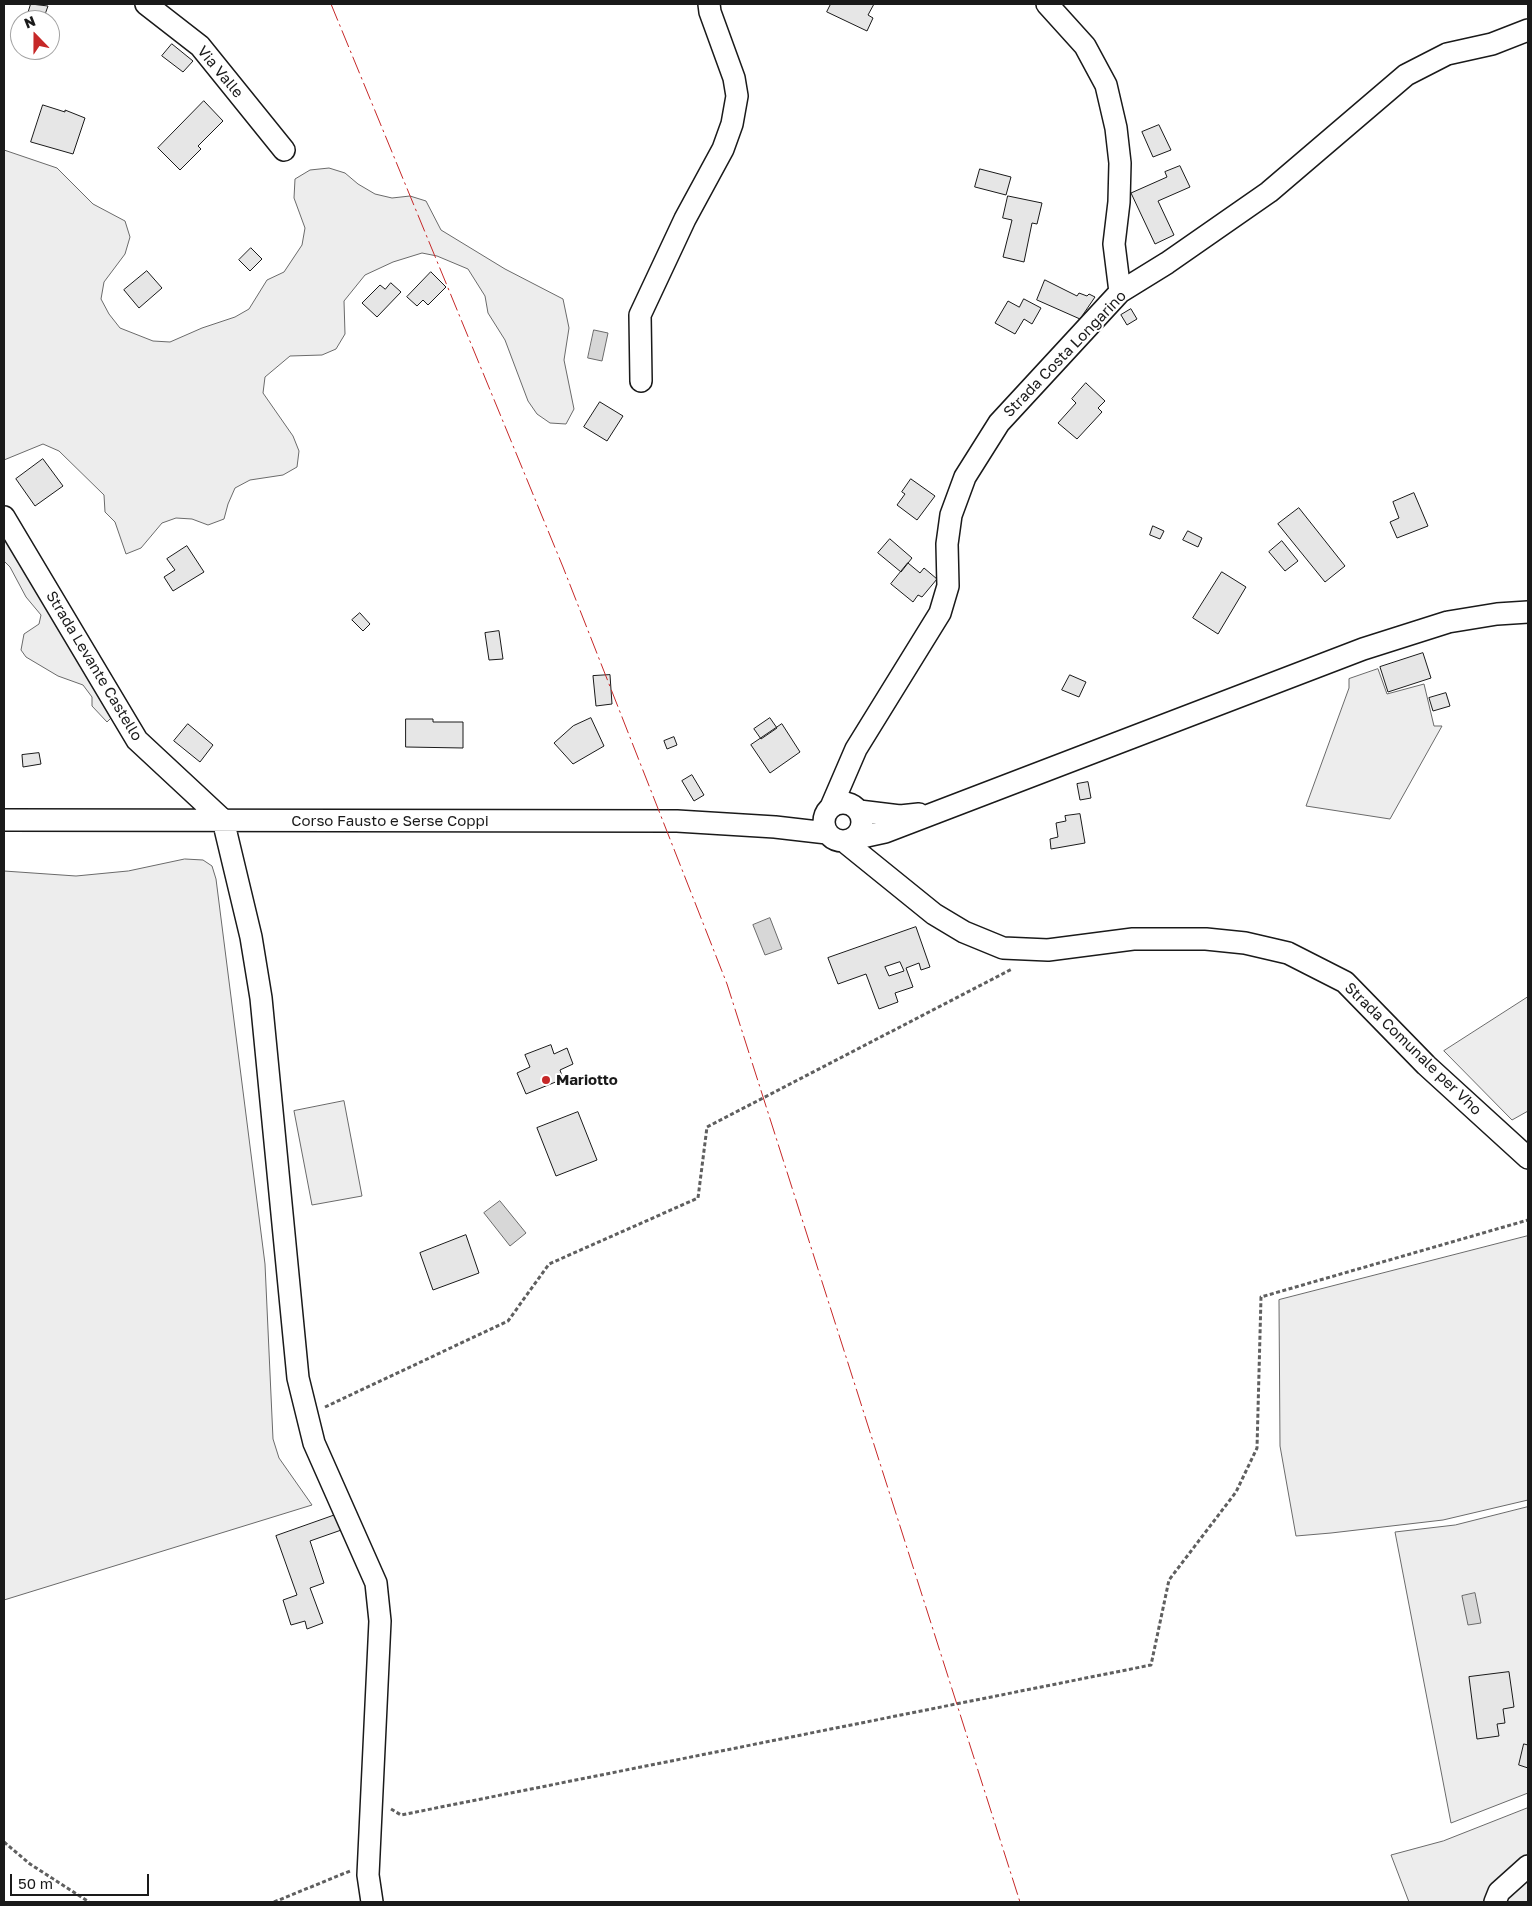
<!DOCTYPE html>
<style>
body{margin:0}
#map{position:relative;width:1532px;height:1906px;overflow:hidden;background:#fff;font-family:"Golos Text",sans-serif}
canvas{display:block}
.frame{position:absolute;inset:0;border:5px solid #1a1a1a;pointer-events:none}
.north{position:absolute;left:10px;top:10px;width:50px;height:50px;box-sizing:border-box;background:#fff;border:1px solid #a3a3a3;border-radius:50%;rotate:338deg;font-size:14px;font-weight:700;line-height:20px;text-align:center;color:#1a1a1a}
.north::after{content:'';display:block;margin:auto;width:18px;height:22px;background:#c62828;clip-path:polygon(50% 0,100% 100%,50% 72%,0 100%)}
.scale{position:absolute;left:10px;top:1874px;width:139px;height:22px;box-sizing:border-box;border:2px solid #1a1a1a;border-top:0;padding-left:6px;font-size:15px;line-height:18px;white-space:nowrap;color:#1a1a1a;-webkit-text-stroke:4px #fff;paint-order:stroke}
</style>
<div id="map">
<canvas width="1532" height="1906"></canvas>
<div class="frame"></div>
<div class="north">N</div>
<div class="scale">50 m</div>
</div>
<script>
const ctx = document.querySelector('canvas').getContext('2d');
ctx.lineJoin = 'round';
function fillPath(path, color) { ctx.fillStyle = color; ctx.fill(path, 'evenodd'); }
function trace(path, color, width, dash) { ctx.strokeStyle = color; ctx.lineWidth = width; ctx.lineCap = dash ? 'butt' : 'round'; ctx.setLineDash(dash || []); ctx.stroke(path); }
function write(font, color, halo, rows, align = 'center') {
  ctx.font = font + ' "Golos Text",sans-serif'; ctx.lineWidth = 4; ctx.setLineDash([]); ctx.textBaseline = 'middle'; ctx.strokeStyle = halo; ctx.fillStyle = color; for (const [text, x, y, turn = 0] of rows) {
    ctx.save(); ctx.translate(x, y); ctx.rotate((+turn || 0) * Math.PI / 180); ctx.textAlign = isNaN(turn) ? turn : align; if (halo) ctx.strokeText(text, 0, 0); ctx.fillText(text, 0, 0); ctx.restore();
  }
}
const built = new Path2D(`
 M4 150 57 168 93 204 125 221 130 237 125 254 104 282 101 299 109 314 120 328 153 341 170 342 202 328 235 317 249 309 267 280 284 272 302 245 305 228 294 198 295 179 310 170 329 168 345 173 358 184 375 194 392 198 410 196 426 201 441 230 505 269 563 299 569 328 564 360 574 409 566 424 550 423 537 414 528 401 505 340 488 313 485 296 468 269 437 256 422 253 393 262 365 275 344 301 345 334 336 349 322 355 290 356 265 377 263 393 293 436 299 451 297 467 283 475 250 480 235 488 228 504 224 519 208 525 192 519 176 518 162 523 141 548 126 554 115 522 105 512 104 495 59 451 43 444 4 460Z
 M4 532 112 717 107 722 92 706V697L83 685 58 676 26 657 21 650 24 634 39 624 41 615 26 597 10 567 4 561Z
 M1378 669 1387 694 1424 684 1434 726H1442L1390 819 1306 806 1349 688V679Z
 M185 859 203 860 212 866 216 879 265 1264 273 1439 279 1458 312 1505 4 1600V871L76 876 128 871Z
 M1528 997V1111L1512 1120 1444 1051Z
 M344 1101 362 1196 312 1205 294 1111Z
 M1528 1236V1500L1443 1520 1331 1533 1296 1536 1280 1446 1279 1300Z
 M1528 1507V1793L1451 1823 1395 1532 1455 1525Z
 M1528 1808V1902H1409L1391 1855 1443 1841Z`);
fillPath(built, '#ededed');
trace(built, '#6a6a6a', 1);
const water = new Path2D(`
 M594 330 608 333 602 361 588 358Z
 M770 918 782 949 765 955 753 925Z
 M500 1201 526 1233 510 1246 484 1213Z
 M1475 1593 1481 1623 1468 1625 1462 1596Z`);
fillPath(water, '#d7d7d7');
trace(water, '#6a6a6a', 1);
const building = new Path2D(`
 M31 4 48 6 43 20H26Z
 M831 4H874L868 15 873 18 867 31 827 12Z
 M172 44 193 61 183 72 162 56Z
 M204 101 223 121 198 146 201 149 180 170 158 148Z
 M43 105 65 112V110L85 118 73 154 31 142Z
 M1159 125 1171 150 1153 157 1142 132Z
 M1180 166 1190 187 1158 201 1174 235 1155 244 1131 193 1167 177 1165 172Z
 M980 169 1011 177 1006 195 975 187Z
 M1008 196 1042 203 1037 224 1032 223 1024 262 1003 257 1012 220 1003 218Z
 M251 248 262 259 250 271 239 260Z
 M147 271 162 288 139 308 124 290Z
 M431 272 446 287 428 305 423 300 417 306 407 297Z
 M1045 280 1077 296 1079 293 1087 296 1089 294 1095 297 1080 319 1037 300Z
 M391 283 401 292 377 317 362 303 380 285 385 289Z
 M1024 299 1041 308 1032 324 1024 319 1015 334 995 323 1008 301 1019 307Z
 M1131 309 1137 319 1127 325 1121 315Z
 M1086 383 1105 401 1098 408 1102 412 1077 439 1058 423 1076 403 1072 399Z
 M600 402 623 416 607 441 584 427Z
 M43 459 63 486 35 506 16 479Z
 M911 479 935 496 917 520 897 505 905 494 902 492Z
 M1414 493 1428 526 1397 538 1390 522 1399 518 1393 502Z
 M1299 508 1345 566 1325 582 1278 524Z
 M1153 526 1164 531 1160 539 1150 535Z
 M1188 531 1202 538 1198 547 1183 540Z
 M890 539 912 558 901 572 878 553Z
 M1282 541 1298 561 1285 571 1269 552Z
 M187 546 204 572 173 591 164 577 175 570 167 559Z
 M908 563 920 573 924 568 937 579 922 597 918 595 913 602 891 584Z
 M1222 572 1246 587 1218 634 1193 618Z
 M360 613 370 624 363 631 352 620Z
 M499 631 503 659 489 660 485 633Z
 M1423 653 1431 678 1388 692 1380 667Z
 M610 675 612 704 596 706 593 676Z
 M1070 675 1086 682 1079 697 1062 690Z
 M1446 693 1450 706 1433 711 1429 698Z
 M591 718 604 746 573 764 554 743 573 726Z
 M770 718 777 728 761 739 754 729Z
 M406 719H433V722H463V748L406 747Z
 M188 724 213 745 200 762 174 741Z
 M782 724 800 752 770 773 751 745Z
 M674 737 677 745 667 749 664 741Z
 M39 753 41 764 23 767 22 755Z
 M692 775 704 795 694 801 682 781Z
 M1088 782 1091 798 1080 800 1077 784Z
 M1080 814 1085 843 1051 849 1050 839 1058 837 1056 823 1066 821 1065 816Z
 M916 927 930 967 921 970 919 963 906 968 913 987 895 993 898 1002 879 1009 866 974 838 984 828 958ZM900 962 904 971 889 976 885 967Z
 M551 1045 554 1054 567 1048 573 1064 560 1070 563 1079 526 1094 517 1073 530 1067 525 1055Z
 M578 1112 597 1160 556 1176 537 1128Z
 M466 1235 479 1273 433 1290 420 1253Z
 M341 1513 347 1528 310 1541 324 1583 310 1588 323 1623 307 1629 305 1621 291 1625 283 1600 297 1595 276 1536Z
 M1509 1672 1514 1707 1503 1709 1505 1723 1497 1724 1499 1736 1477 1739 1469 1677Z
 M1524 1744 1528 1745V1768L1519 1765Z`);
fillPath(building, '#e6e6e6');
trace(building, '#1a1a1a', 1);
const minor = new Path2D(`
 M146 4 200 46 284 150
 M1047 4 1085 46 1106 85 1116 128 1120 163 1119 202 1114 244 1120 292
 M641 381 640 315 685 219 723 149 732 124 737 96 734 78 710 12 709 4
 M4 517 137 740 223 820 251 937 261 998 298 1378 314 1443 376 1583 380 1621 368 1875 372 1902
 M824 822a19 19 0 1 1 38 0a19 19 0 1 1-38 0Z
 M831 807 856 749 940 613 948 586 947 544 951 515 965 477 999 423 1120 292 1167 263 1269 192 1406 75 1447 54 1492 44 1528 30
 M859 811 900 816 919 814
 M4 820 677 821 775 827 827 833
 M853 839 885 832 1363 649 1448 622 1497 614 1528 612
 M845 842 934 914 964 932 1003 948 1048 950 1133 939H1206L1245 943 1288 953 1345 982 1426 1065 1528 1158
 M1495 1902 1499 1892 1528 1866`);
trace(minor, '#1a1a1a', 24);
trace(new Path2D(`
 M325 1407 508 1321 549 1264 698 1198 707 1127 1012 969
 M391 1809 401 1815 1151 1665 1169 1580 1236 1492 1257 1448 1261 1297 1528 1220
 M4 1842 30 1864 89 1902
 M274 1902 350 1871`), '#5f5f5f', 3, [4, 2.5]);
trace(minor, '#fff', 21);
trace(new Path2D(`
 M331 4 563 567 727 984 1020 1902`), '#c62828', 1, [18, 4, 2.5, 4]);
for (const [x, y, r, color] of [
 [546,1080,5,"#c62828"]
]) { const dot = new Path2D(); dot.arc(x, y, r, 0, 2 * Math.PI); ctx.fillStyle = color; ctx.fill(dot); trace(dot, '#fff', 2); }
write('15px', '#1a1a1a', '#fff', [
 ["Via Valle",220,72,50],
 ["Strada Costa Longarino",1065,354,-46],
 ["Strada Levante Castello",94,666,59],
 ["Corso Fausto e Serse Coppi",390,821],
 ["Strada Comunale per Vho",1413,1049,44]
]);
write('bold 15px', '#1a1a1a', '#fff', [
 ["Mariotto",556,1080]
], 'left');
</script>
